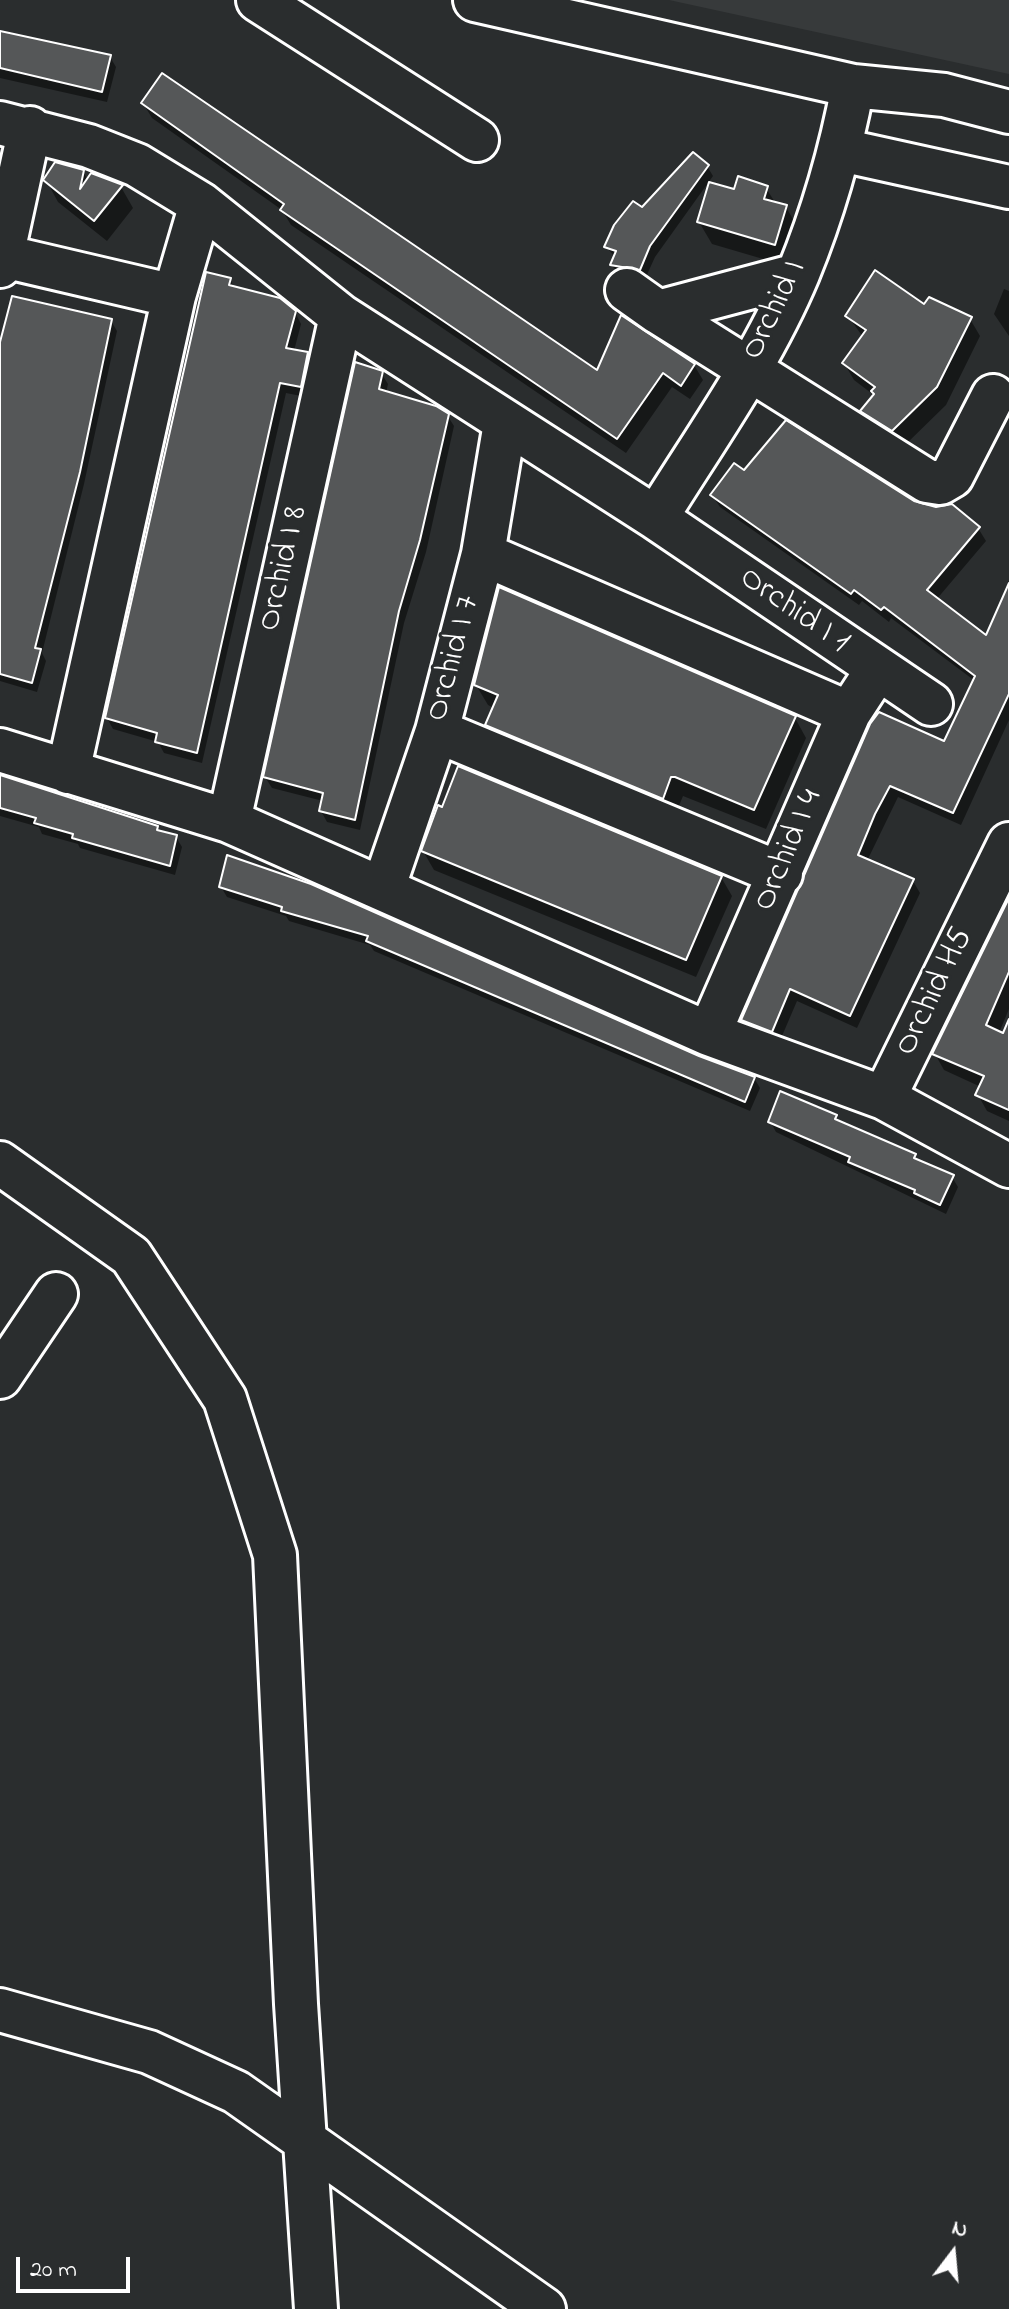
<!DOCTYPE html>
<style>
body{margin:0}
#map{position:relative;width:1009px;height:2309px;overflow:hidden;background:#2a2d2e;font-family:"Indie Flower",sans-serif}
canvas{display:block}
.north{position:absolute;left:913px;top:2213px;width:80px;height:80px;-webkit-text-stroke:6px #2a2d2e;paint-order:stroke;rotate:16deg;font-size:22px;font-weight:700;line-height:32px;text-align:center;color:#fff}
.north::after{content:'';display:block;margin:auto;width:28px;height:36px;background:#fff;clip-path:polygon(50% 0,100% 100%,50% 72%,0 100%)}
.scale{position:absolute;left:16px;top:2257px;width:114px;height:36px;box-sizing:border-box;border:4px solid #fff;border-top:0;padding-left:10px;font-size:24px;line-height:28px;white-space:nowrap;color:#fff;-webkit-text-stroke:6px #2a2d2e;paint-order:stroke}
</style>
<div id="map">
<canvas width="1009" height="2309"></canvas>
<div class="north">N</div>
<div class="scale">20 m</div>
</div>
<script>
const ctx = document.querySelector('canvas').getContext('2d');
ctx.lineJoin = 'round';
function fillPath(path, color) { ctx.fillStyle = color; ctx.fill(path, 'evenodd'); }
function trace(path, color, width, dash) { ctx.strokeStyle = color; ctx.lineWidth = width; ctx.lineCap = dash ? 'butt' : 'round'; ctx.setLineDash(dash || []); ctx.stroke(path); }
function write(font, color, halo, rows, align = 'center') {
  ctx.font = font + ' "Indie Flower",sans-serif'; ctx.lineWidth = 6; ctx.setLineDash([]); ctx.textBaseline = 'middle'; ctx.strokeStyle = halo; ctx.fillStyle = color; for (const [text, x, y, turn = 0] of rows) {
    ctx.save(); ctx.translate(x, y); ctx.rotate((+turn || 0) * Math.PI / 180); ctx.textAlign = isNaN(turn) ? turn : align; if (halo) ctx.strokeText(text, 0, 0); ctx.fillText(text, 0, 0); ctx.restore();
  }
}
fillPath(new Path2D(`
 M669 0H1009V74Z`), '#373a3b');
fillPath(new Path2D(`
 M0 33 110 57 116 67 107 102 0 78Z
 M143 103 598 373 694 365 703 380 690 399 672 387 626 453 291 225 282 210 152 118Z
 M707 166 713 176 655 257 645 279 618 275 612 265 615 258 607 247Z
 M83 172 88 180 121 187 133 208 107 241 58 202 46 180Z
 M766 188 776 204 786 207 798 228 787 266 712 244 699 222 735 192Z
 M230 279 235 289 295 312 301 324 294 351 307 354 313 365 306 397 286 393 202 763 164 753 158 742 113 729 107 718Z
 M1004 289 1009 291V336L994 314Z
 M925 307 970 319 980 336 946 405 903 447 873 428 863 411 875 396 854 380 844 363 863 337 848 316Z
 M111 321 117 331 84 484 42 653 46 661 37 692 0 681V356Z
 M381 373 388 384 386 393 447 415 454 426 426 552 404 623 360 830 327 822 321 811 323 801 272 788 265 777Z
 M745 473 914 503 978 528 986 541 936 600 987 638 1009 591V720L961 825 898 797 867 861 913 881 920 893 857 1028 797 1001 779 1043 751 1033 743 1020 872 725 945 743 975 681 891 618 889 622 862 601 859 605 720 507 712 495Z
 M476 685 795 718 806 738 766 829 683 796 674 818 499 745 487 725 494 708 488 705Z
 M0 777 157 828 160 832 176 837 182 847 175 875 80 848 78 844 42 834 39 827 0 816Z
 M423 851 721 877 732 896 696 977 434 870Z
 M229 858 754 1078 760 1088 750 1111 374 951 370 945 289 921 286 916 227 897 221 887Z
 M1009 909V1009L999 1033 1009 1037V1121L987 1111 978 1095 981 1087 944 1070 935 1054Z
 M836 1116 840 1124 915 1156 919 1162 952 1177 958 1187 946 1214 776 1132 770 1121Z`), '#0007');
const building = new Path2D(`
 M0 31 111 55 102 92 0 68Z
 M162 73 597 370 621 315 695 364 681 386 663 373 617 439 280 210 284 204 141 103Z
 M693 152 709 165 650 246 640 270 610 265 616 251 604 247 614 225 633 201 642 207Z
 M55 162 84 170 80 189 91 173 123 185 94 221 43 180Z
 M738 176 768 186 764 199 787 205 775 245 697 222 709 182 734 189Z
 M875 270 924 304 929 297 972 317 937 387 892 431 860 411 874 394 871 391 875 387 842 363 866 330 845 316Z
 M206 272 231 278 229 285 280 298 296 311 286 348 308 352 301 387 280 383 197 753 155 742 157 733 105 718Z
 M12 296 112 319 80 472 35 648 41 649 32 683 0 674V342Z
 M355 362 383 371 379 389 436 406 449 414 420 540 399 611 355 820 319 811 323 793 263 777Z
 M786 420 914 501 936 507 952 504 980 527 927 590 986 635 1009 583V694L953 813 890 786 875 814 858 855 914 879 850 1016 790 989 772 1032 741 1020 870 724 879 712 944 741 975 676 884 607 881 610 854 590 851 594 710 495 734 463 744 470Z
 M499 587 796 716 754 810 675 777H671L663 799 485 725 498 695 474 685Z
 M458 766 722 876 686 960 421 851 438 805 442 807Z
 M0 775 158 826 157 830 177 835 170 866 72 838 73 834 34 823 36 818 0 808Z
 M227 855 311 884 699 1056 755 1077 745 1102 366 941 368 936 281 911 282 907 219 887Z
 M1009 898V972L986 1025 1003 1033 1009 1019V1110L975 1095 984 1076 932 1054Z
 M780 1091 837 1115 835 1119 916 1154 914 1158 954 1175 940 1205 914 1193 915 1190 848 1162 850 1157 768 1122Z`);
fillPath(building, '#555758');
trace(building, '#fff', 2);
const minor = new Path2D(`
 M258 0 477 140
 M475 0 853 86 944 95 1009 112
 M0 123 89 146 137 165 201 204 341 316 656 518 931 704
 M841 150 1009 187
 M3 256 174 296
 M0 266 30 128
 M627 290 658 312 797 275
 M658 312 927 481 940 483 952 476 993 396
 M656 518C705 439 762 360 798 274 823 213 841 150 853 86
 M483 554 849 713
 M437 731 781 874
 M0 750 229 821 709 1034 884 1098 1009 1166
 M68 772 174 296 201 204
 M229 821 341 316
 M383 889 437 731 483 554 505 423
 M709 1034 849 713 877 670
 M884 1098 1009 844
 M0 1163 131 1256 225 1399 275 1555 296 2004 316 2309
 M0 1377 56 1294
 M0 2010 149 2052 236 2092 544 2309`);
trace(minor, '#fff', 48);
trace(minor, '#2a2d2e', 42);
write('34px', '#fff', '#2a2d2e', [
 ["Orchid I",776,311,-64],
 ["Orchid I 8",285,569,-77],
 ["Orchid I 1",793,612,35],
 ["Orchid I 7",455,659,-75],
 ["Orchid I 4",790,851,-67],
 ["Orchid H5",936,993,-64]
]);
</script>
